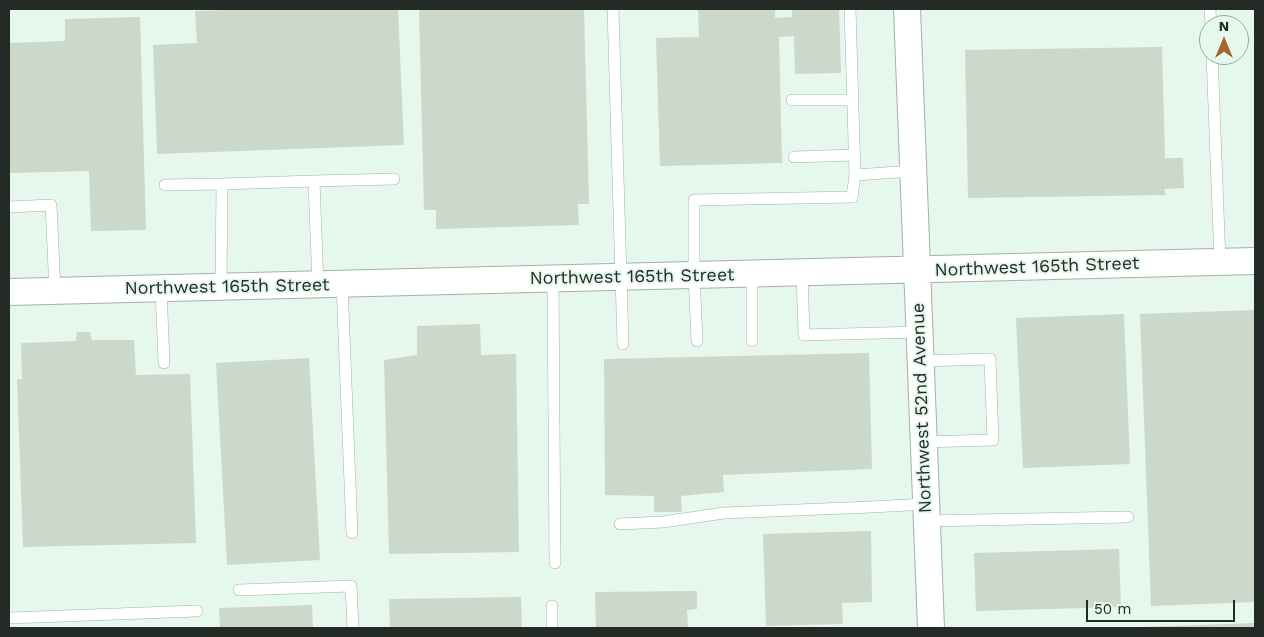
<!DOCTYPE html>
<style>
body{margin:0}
#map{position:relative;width:1264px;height:637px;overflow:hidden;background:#e6f7ed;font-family:"Work Sans",sans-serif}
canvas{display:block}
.frame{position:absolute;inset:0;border:10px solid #242b27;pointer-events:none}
.north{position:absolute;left:1199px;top:15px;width:50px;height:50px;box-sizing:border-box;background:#e6f7ed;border:1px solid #98a59e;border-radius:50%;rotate:0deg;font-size:14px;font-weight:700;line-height:20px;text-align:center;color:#242b27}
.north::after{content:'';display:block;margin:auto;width:18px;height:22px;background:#a5662e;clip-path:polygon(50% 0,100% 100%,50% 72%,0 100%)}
.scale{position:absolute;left:1086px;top:600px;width:149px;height:22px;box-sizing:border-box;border:2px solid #242b27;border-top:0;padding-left:6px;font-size:15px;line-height:18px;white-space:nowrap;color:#242b27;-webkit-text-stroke:4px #e6f7ed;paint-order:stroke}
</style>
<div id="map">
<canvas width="1264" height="637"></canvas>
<div class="frame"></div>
<div class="north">N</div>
<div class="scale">50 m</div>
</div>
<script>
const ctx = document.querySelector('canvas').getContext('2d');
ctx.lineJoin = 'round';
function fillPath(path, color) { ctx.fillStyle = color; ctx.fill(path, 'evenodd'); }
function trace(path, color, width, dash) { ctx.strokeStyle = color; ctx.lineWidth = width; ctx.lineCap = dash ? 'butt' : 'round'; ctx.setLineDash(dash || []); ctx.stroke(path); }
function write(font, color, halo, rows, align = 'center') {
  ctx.font = font + ' "Work Sans",sans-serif'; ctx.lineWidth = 4; ctx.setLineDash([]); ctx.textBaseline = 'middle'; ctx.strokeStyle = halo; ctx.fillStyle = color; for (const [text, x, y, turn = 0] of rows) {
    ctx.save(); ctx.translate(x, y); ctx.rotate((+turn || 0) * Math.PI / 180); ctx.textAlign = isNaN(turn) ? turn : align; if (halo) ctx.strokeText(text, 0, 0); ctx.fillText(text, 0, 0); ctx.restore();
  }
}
fillPath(new Path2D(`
 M262 9H398L404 145 157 154 153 45 197 43 195 11Z
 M419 9H584L589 204H578L579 225 436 229V210H424Z
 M698 9H775V18L792 17V9H839L841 73 795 74 794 36 779 37 782 163 660 166 656 38 699 37Z
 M140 17 146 230 91 231 89 171 9 173V43L65 41V19Z
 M1162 47 1165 158H1183L1184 188 1164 189 1166 195 968 198 965 50Z
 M1255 310V602L1151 606 1140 314Z
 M1124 314 1130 464 1023 468 1016 318Z
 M480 324 481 355 516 354 519 552 389 554 384 360 417 355V326Z
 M77 332H90L92 340H134L136 375 190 374 196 543 23 547 17 379H22L21 343 76 341Z
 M869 353 872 469 723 475 724 492 681 496 682 512H654V496L605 495 604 359Z
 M309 358 320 560 227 565 216 363Z
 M871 531 872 602 842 603 843 624 766 626 763 534Z
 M1119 549 1121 607 976 611 974 553Z
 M697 591V609L687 610 688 628H596L595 592Z
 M521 597 522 628H390L389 599Z
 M312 605 313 628H220L219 608Z
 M1255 623V628H1138V627Z`), '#ccd8ca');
const service = new Path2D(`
 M613 9 623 344
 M850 9 855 175 913 171
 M1210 9 1211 25
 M1212 55 1220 262
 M792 100H853
 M794 157 854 155
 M314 181 394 179
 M165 185 222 184
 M9 207 51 205 55 291
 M802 273 804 335 919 332
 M752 274V341
 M553 279 555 563
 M342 284 352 533
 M221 287 222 184 314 181 318 285
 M161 288 164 363
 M697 341 694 275V200L852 197 855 175
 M920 361 990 359 993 440 923 442
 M926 521 1128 517
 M620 524 663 522 724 513 871 507 926 504
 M239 590 351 586 353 628
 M552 606V628
 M9 618 197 611`);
const tertiary = new Path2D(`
 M907 9 931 628
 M9 292 1255 261`);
trace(service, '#a2b2a8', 12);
trace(tertiary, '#a2b2a8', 28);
trace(service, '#fff', 11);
trace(tertiary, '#fff', 26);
write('18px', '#242b27', '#e6f7ed', [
 ["Northwest 165th Street",1037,267,-2],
 ["Northwest 165th Street",632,277,-1],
 ["Northwest 165th Street",227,287,-1],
 ["Northwest 52nd Avenue",922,408,-92]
]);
</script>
